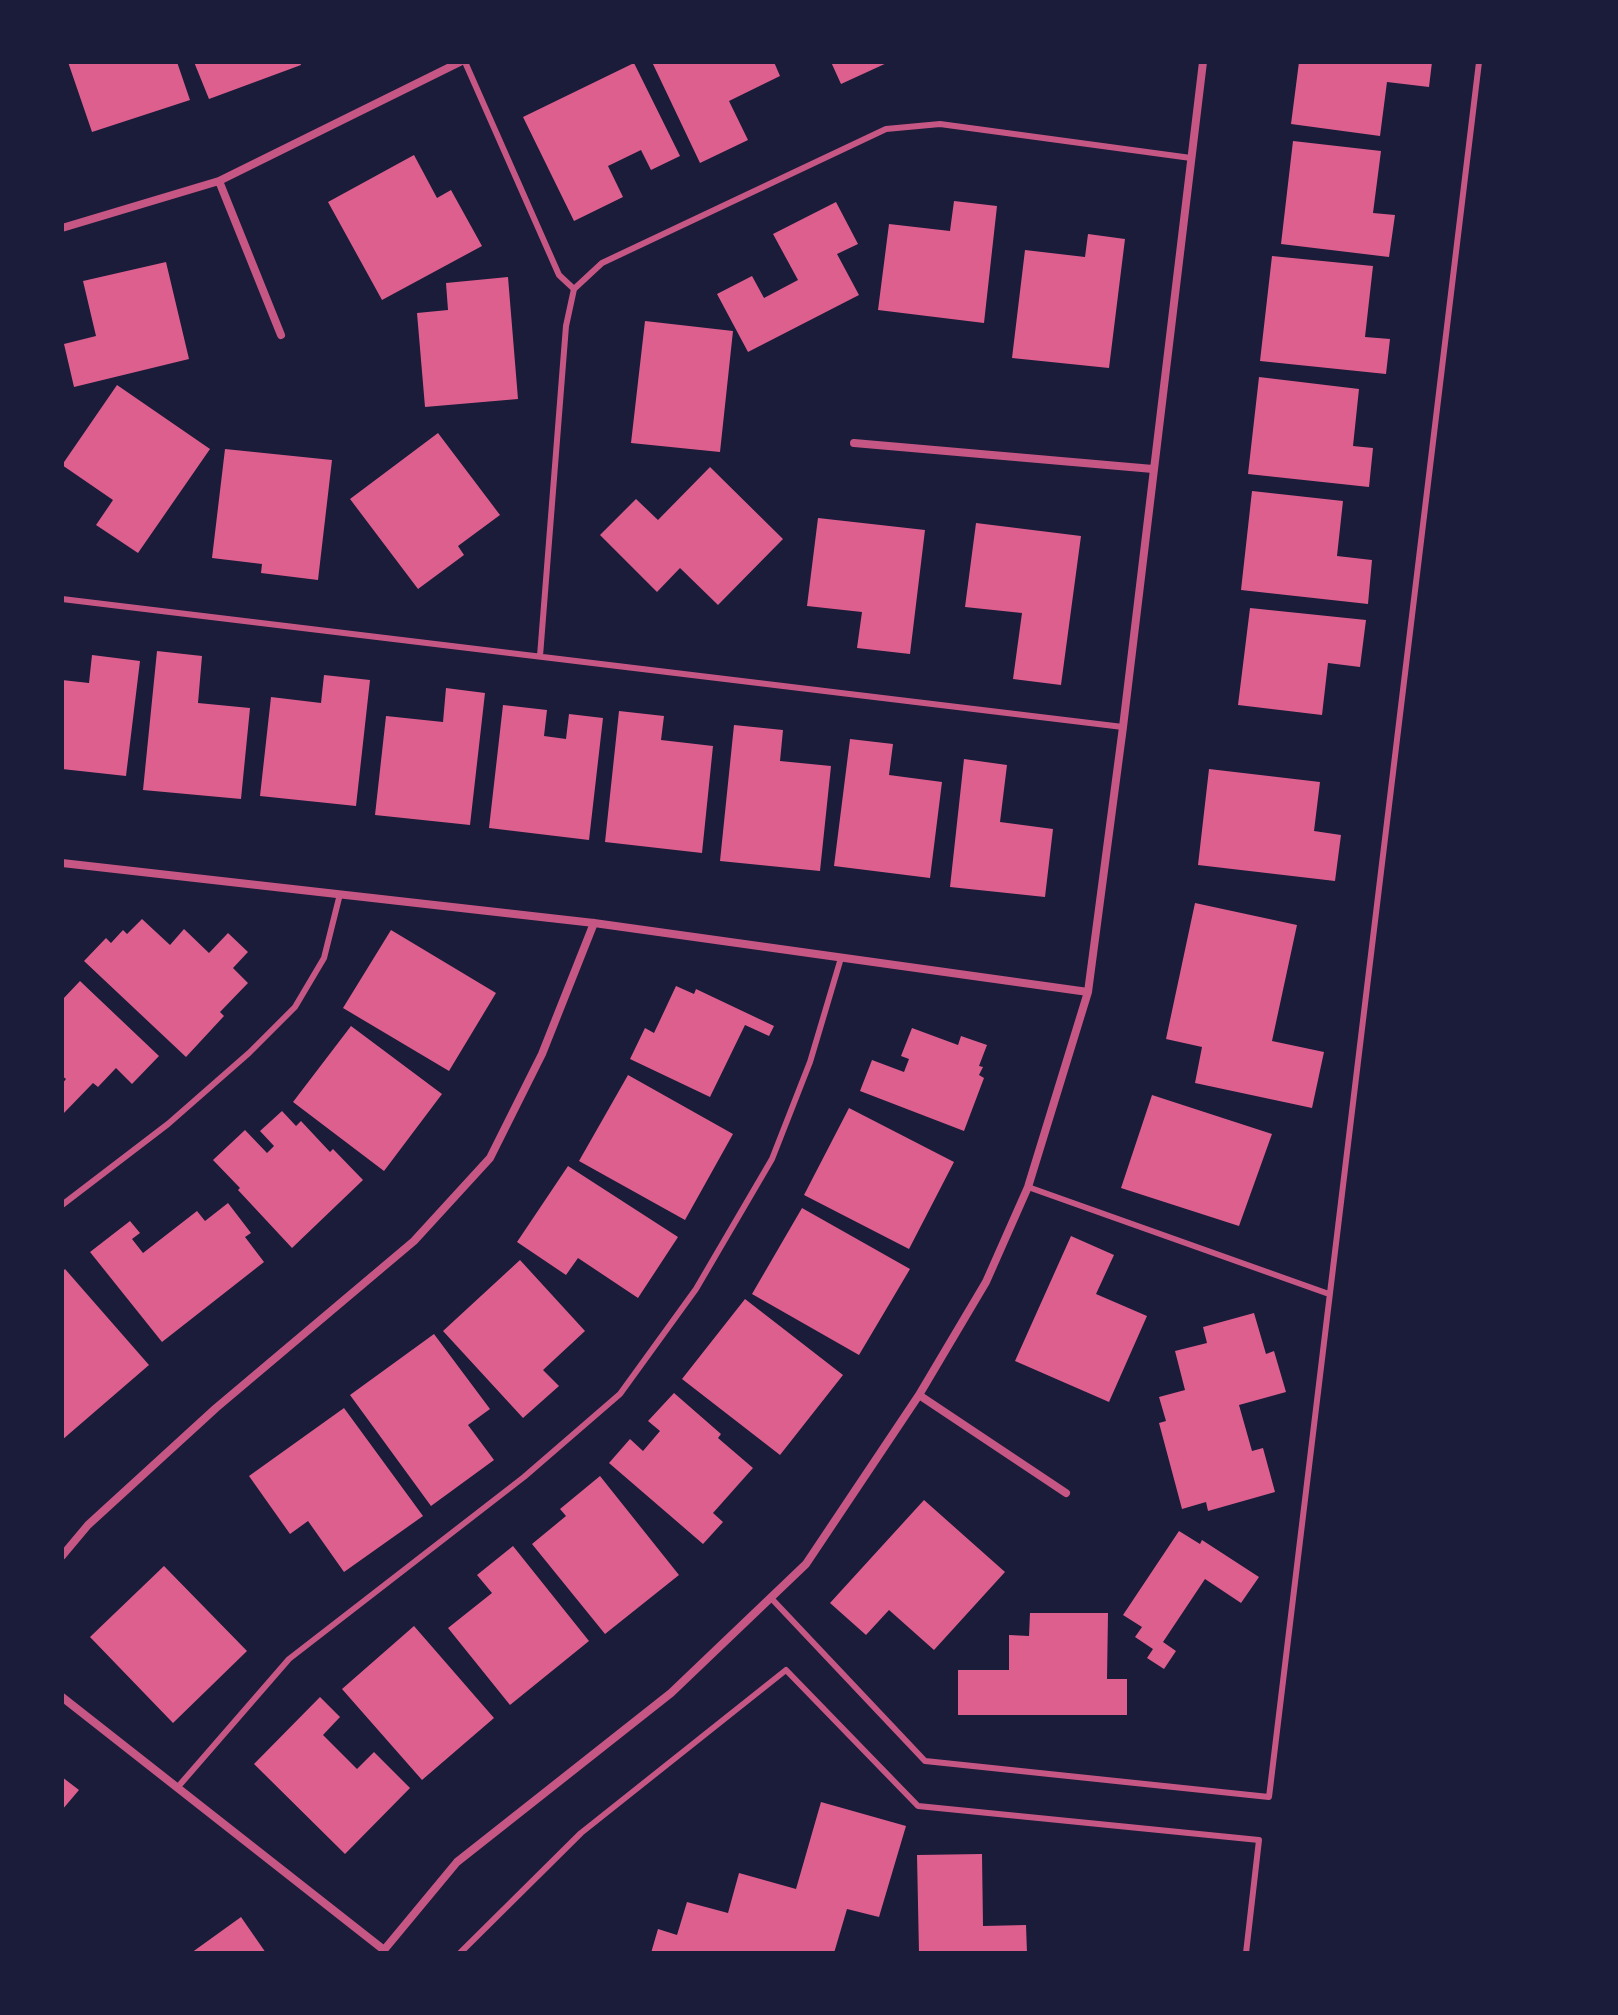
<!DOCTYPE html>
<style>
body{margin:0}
#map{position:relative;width:1618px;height:2015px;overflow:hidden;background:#1b1b3a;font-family:"Fira Sans Condensed",sans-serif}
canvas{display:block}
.frame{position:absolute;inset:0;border:64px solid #1b1b3a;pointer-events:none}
</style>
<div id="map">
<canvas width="1618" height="2015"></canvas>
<div class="frame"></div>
</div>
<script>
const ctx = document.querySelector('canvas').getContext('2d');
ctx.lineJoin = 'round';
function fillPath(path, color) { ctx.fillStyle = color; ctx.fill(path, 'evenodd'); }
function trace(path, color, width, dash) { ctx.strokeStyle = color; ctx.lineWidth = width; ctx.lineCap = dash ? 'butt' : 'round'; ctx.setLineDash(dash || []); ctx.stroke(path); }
fillPath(new Path2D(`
 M68 62H177L190 100 92 132Z
 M194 62H300L301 65 209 99Z
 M652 62H774L780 76 729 101 748 140 700 163Z
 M831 62H889L841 84Z
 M1299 62H1432L1429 87 1387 82 1380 136 1291 124Z
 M634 63 680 156 651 170 641 150 608 166 623 197 574 221 523 117Z
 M1293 141 1381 151 1373 213 1395 215 1389 257 1281 244Z
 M414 155 437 198 451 190 482 246 382 300 328 202Z
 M954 201 997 206 984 323 878 310 889 224 950 231Z
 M836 202 858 244 837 254 859 295 748 352 717 294 752 276 764 298 798 280 773 234Z
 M1088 234 1125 239 1109 368 1012 358 1025 250 1085 257Z
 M1272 256 1373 266 1365 337 1390 339 1386 374 1260 361Z
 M166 262 189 359 74 387 64 344 96 336 83 281Z
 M508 277 518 399 425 407 417 313 448 310 446 283Z
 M645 321 733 331 720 452 631 443Z
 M1259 377 1359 389 1353 446 1373 448 1369 487 1248 474Z
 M117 385 210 449 138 553 96 525 113 500 62 465Z
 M438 433 500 515 458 546 464 555 418 589 350 499Z
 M225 449 332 460 318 580 261 573 262 564 212 558Z
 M710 467 783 539 718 605 680 568 657 592 600 535 636 499 658 520Z
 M1252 491 1343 501 1337 556 1372 560 1368 604 1241 590Z
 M818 518 925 530 910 654 857 648 862 612 807 606Z
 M976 523 1081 536 1061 685 1013 679 1022 613 965 607Z
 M1250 608 1366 620 1360 667 1328 663 1322 715 1238 705Z
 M157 651 202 656 198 703 250 708 241 799 143 790Z
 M92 655 140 661 126 776 62 769V680L89 683Z
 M324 675 370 680 356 806 260 796 271 697 321 703Z
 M446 688 485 693 470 825 375 815 386 716 443 722Z
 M503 705 547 710 544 736 566 739 569 714 603 718 589 840 489 828Z
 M619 711 664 716 661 740 713 746 702 853 605 842Z
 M734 725 783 730 780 761 831 766 820 871 720 861Z
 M850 739 893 744 889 775 942 782 930 878 834 866Z
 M964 759 1007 765 1000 822 1053 829 1045 897 950 887Z
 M1209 769 1320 782 1314 831 1341 835 1335 881 1198 865Z
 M1195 903 1297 925 1272 1041 1324 1052 1312 1108 1195 1083 1202 1047 1166 1039Z
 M142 919 170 945 184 929 209 953 228 933 248 952 233 968 248 983 220 1012 224 1016 186 1057 84 961 106 938 111 943 123 930 127 934Z
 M391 930 496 993 449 1071 343 1008Z
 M80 981 159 1056 132 1084 116 1068 98 1087 93 1083 62 1115V1084L66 1079 62 1076V1000Z
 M676 986 694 994 696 989 774 1026 769 1036 745 1025 710 1097 630 1059 645 1028 654 1033Z
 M351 1026 442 1094 384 1171 293 1102Z
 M912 1028 958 1045 961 1036 987 1045 979 1066 983 1067 979 1075 984 1078 964 1131 860 1091 872 1060 904 1072 909 1059 901 1056Z
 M628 1075 733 1134 685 1220 579 1161Z
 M1152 1095 1272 1134 1239 1226 1121 1188Z
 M849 1108 954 1162 909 1249 804 1195Z
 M282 1111 296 1126 301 1121 330 1152 333 1149 363 1180 292 1248 238 1190 240 1188 213 1160 245 1130 267 1153 274 1146 260 1131Z
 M568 1166 678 1237 638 1298 578 1258 566 1275 517 1242Z
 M228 1203 251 1233 245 1237 264 1262 162 1342 90 1252 130 1221 140 1233 132 1239 143 1253 197 1211 205 1221Z
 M802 1208 910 1269 859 1355 752 1294Z
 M1071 1236 1114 1255 1096 1294 1147 1316 1109 1402 1015 1361Z
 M520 1260 585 1331 543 1370 559 1386 523 1418 443 1331Z
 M65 1269 149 1365 62 1440V1272Z
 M745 1299 843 1375 780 1455 682 1379Z
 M1254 1313 1266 1354 1274 1351 1286 1392 1239 1405 1252 1451 1263 1448 1275 1492 1208 1511 1206 1502 1182 1509 1159 1423 1166 1421 1159 1397 1185 1390 1175 1351 1207 1343 1203 1327Z
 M434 1334 490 1409 468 1425 494 1460 431 1506 350 1395Z
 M674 1393 721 1434 718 1438 753 1468 713 1513 723 1522 703 1544 609 1463 630 1439 643 1451 660 1431 648 1421Z
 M344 1408 423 1516 344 1572 308 1521 290 1534 249 1476Z
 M600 1476 679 1575 605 1634 532 1544 566 1516 560 1509Z
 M924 1500 1005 1572 934 1650 889 1610 866 1635 830 1603Z
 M1179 1531 1200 1544 1202 1540 1259 1577 1241 1603 1205 1579 1163 1642 1176 1651 1164 1669 1147 1658 1153 1649 1135 1637 1142 1627 1123 1615Z
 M513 1546 589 1641 510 1705 448 1628 492 1593 477 1575Z
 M164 1566 247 1651 173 1723 90 1637Z
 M1030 1613H1108L1107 1679H1127V1715H958V1670H1009V1635L1029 1636Z
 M414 1626 494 1718 422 1780 342 1689Z
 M320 1697 340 1717 323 1735 357 1769 374 1752 410 1788 345 1854 254 1764Z
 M62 1777 79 1790 62 1810Z
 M821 1802 906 1826 879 1917 847 1909 834 1953H651L658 1929 677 1935 687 1902 728 1913 739 1873 796 1889Z
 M982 1854 983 1926 1026 1925 1027 1953H919L917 1855Z
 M241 1917 266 1953H191Z`), '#dd5f8e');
trace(new Path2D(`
 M465 62 559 275 574 289 566 326 540 656
 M574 289 602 263 886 129 940 124 1191 158
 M62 599 1123 727
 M1028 1187 1329 1294
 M62 1205 168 1124 249 1053 295 1007 324 958 340 894
 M771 1598 925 1761 1269 1797 1479 62
 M177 1788 289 1659 524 1477 620 1394 696 1289 772 1159 810 1062 841 958
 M460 1953 581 1833 786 1670 918 1806 1259 1840 1246 1953`), '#c65784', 6);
trace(new Path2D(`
 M219 181 281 335
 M62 228 219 181 460 62
 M854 443 1153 469
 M62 863 594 923 1088 992
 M919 1395 1066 1493
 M62 1556 88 1525 216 1408 414 1241 490 1158 542 1054 594 923
 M62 1697 384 1950 457 1862 671 1693 806 1564 919 1395 986 1282 1028 1187 1088 992 1123 727 1203 62`), '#c65784', 8);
</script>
